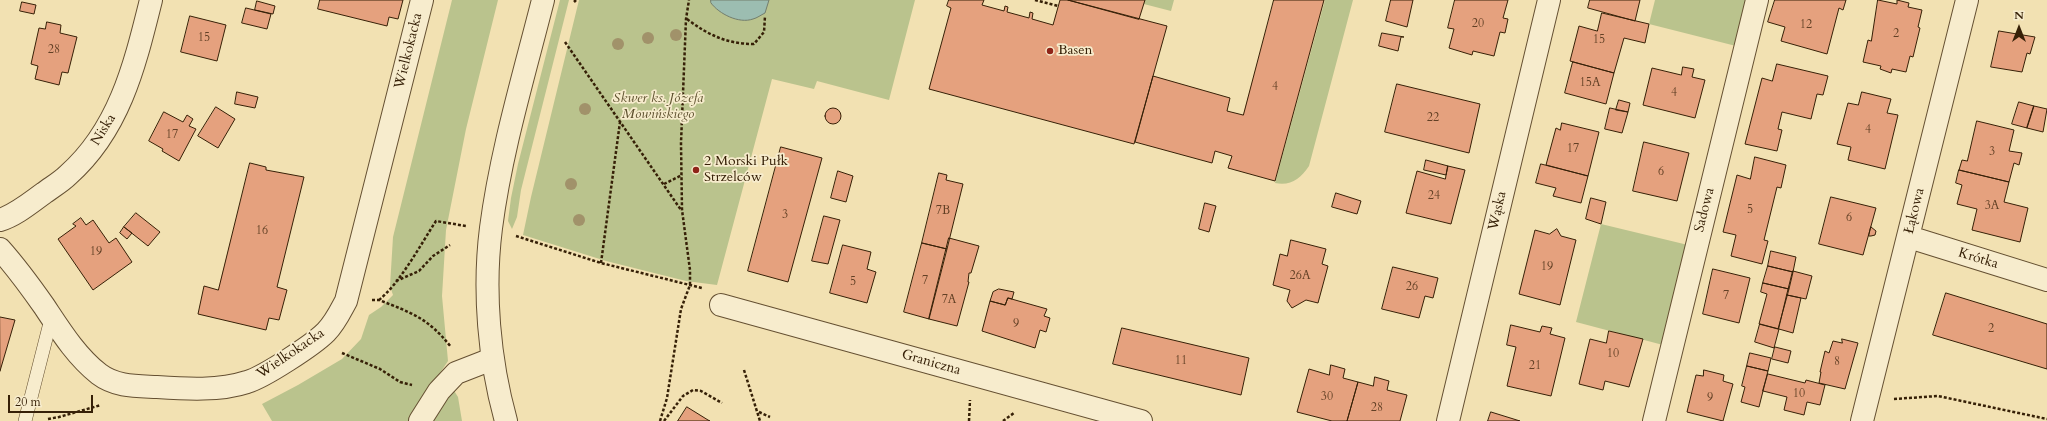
<!DOCTYPE html>
<meta charset="utf-8">
<style>
body{margin:0}
#map{position:relative;width:2047px;height:421px;overflow:hidden;background:#f2e1b2;font-family:Cardo,serif}
canvas{display:block}
.north{position:absolute;left:1999px;top:8px;width:40px;height:40px;-webkit-text-stroke:3px #f7eccd;paint-order:stroke;rotate:0deg;font-size:11px;font-weight:700;line-height:16px;text-align:center;color:#362007}
.north::after{content:'';display:block;margin:auto;width:14px;height:18px;background:#362007;clip-path:polygon(50% 0,100% 100%,50% 72%,0 100%)}
.scale{position:absolute;left:8px;top:395px;width:85px;height:18px;box-sizing:border-box;border:2px solid #362007;border-top:0;padding-left:5px;font-size:12px;line-height:14px;white-space:nowrap;color:#362007;-webkit-text-stroke:3px #f7eccd;paint-order:stroke}
</style>
<div id="map">
<canvas width="2047" height="421"></canvas>
<div class="north">N</div>
<div class="scale">20 m</div>
</div>
<script>
const ctx = document.querySelector('canvas').getContext('2d');
ctx.lineJoin = 'round';
function fillPath(path, color) { ctx.fillStyle = color; ctx.fill(path, 'evenodd'); }
function trace(path, color, width, dash) { ctx.strokeStyle = color; ctx.lineWidth = width; ctx.lineCap = dash ? 'butt' : 'round'; ctx.setLineDash(dash || []); ctx.stroke(path); }
function write(font, color, halo, rows, align = 'center') {
  ctx.font = font + ' Cardo,serif'; ctx.lineWidth = 3.5; ctx.setLineDash([]); ctx.textBaseline = 'middle'; ctx.strokeStyle = halo; ctx.fillStyle = color; for (const [text, x, y, turn = 0] of rows) {
    ctx.save(); ctx.translate(x, y); ctx.rotate((+turn || 0) * Math.PI / 180); ctx.textAlign = isNaN(turn) ? turn : align; if (halo) ctx.strokeText(text, 0, 0); ctx.fillText(text, 0, 0); ctx.restore();
  }
}
fillPath(new Path2D(`
 M452 0H498L466 129 446 230 442 296 448 361 408 421H272L262 404 298 385 342 359 361 339 369 315 381 307 393 295 390 286 393 237Z
 M560 0H569L521 190 517 217 512 229 508 221 511 198 518 164Z
 M579 0H915L889 100 817 81 814 89 772 79 717 285 686 281 606 261 523 235 531 197Z
 M1141 0H1174L1171 11 1140 3Z
 M1325 0H1353L1309 166C1300 179 1291 186 1275 183Z
 M1655 0H1748L1736 46 1649 24Z
 M1601 224 1688 245 1663 345 1576 322Z
 M453 389 458 397 462 421H429Z`), '#bac38d');
const water = new Path2D(`
 M711 0H769L765 13C761 15 757 18 753 19 739 24 719 14 711 3Z`);
fillPath(water, '#9cbdb1');
trace(water, '#737e6d', 1);
const building = new Path2D(`
 M320 0H403L398 19 389 17 387 26 318 9Z
 M949 0H984L982 5 1004 11 1005 6 1008 7 1007 12 1029 18 1030 12 1033 13 1032 19 1053 25 1060 0H1068L1167 26 1134 144 929 89 951 8 947 6Z
 M1068 0H1145L1139 19Z
 M1274 0H1324L1275 181 1228 168 1232 156 1215 151 1212 163 1135 142 1153 76 1230 98 1227 111 1243 115Z
 M1391 0H1413L1407 27 1386 21Z
 M1455 0H1508L1503 18 1508 19 1505 33 1500 32 1494 56 1473 51 1472 55 1449 48 1454 29 1448 28Z
 M1590 0H1640L1635 21 1588 8Z
 M1775 0H1846L1843 10 1839 8 1827 54 1781 41 1785 27 1768 22Z
 M1878 0 1897 4V0L1909 3 1908 7 1922 10 1918 27 1920 28 1913 57 1910 56 1906 72 1892 69 1891 73 1880 69 1881 66 1863 62 1868 40 1871 41Z
 M257 1 275 6 273 14 255 10Z
 M22 2 36 5 34 14 20 11Z
 M246 8 271 14 267 29 242 23Z
 M1602 13 1649 24 1645 43 1624 38 1614 73 1570 61 1579 26 1597 31Z
 M190 16 226 25 217 61 181 52Z
 M47 22 61 25 60 33 77 37 68 73 62 72 59 85 35 79 38 66 31 64 39 28 45 29Z
 M1999 31 2035 37 2030 54 2027 53 2022 72 1991 67Z
 M1382 33 1404 37H1401L1398 51 1379 46Z
 M1573 62 1614 73 1606 104 1565 93Z
 M1777 64 1828 76 1823 95 1817 94 1811 119 1782 112 1778 129 1782 130 1777 151 1745 144 1762 78 1772 81Z
 M1683 67 1694 69 1692 77 1705 80 1695 118 1643 105 1652 68 1681 75Z
 M1397 84 1480 104 1469 153 1385 132Z
 M237 92 258 97 255 108 235 104Z
 M1862 92 1891 99 1887 113 1898 115 1885 169 1848 160 1851 147 1837 144 1848 103 1858 105Z
 M1619 100 1630 103 1628 112 1616 110Z
 M2019 102 2034 106 2027 128 2012 124Z
 M2034 106 2047 109 2043 132 2027 128Z
 M216 107 235 119 218 148 198 136Z
 M1610 108 1628 112 1622 133 1605 129Z
 M825 116a8 8 0 1 1 16 0a8 8 0 1 1-16 0Z
 M164 112 183 122 187 115 193 119 189 126 196 129 179 161 162 151 163 149 149 141Z
 M1977 121 2014 130 2009 151 2022 153 2019 165 2014 163 2009 182 1959 170 1962 160 1967 161Z
 M1562 123 1599 132 1588 176 1546 165 1556 128 1560 130Z
 M1644 142 1689 153 1677 201 1633 191Z
 M781 147 822 158 788 282 748 271Z
 M1755 157 1786 165 1781 188 1777 187 1764 240 1768 241 1762 264 1731 256 1736 235 1723 232 1737 175 1750 179Z
 M1426 160 1448 166 1446 175 1424 170Z
 M250 163 266 167V170L304 177 277 287 287 290 279 320 269 318 266 330 198 314 204 286 218 290Z
 M1541 164 1588 176 1581 203 1553 196 1556 188 1536 183Z
 M1448 166 1465 170 1451 224 1406 213 1417 171 1445 179Z
 M1959 170 2009 182 2004 202 2028 208 2020 242 1972 230 1977 209 1957 204 1962 185 1956 183Z
 M838 171 853 176 846 202 831 198Z
 M939 173 947 175 946 180 963 184 947 249 922 243Z
 M1336 193 1361 201 1357 214 1332 207Z
 M1831 197 1876 208 1863 255 1819 244Z
 M1591 198 1606 202 1601 224 1586 219Z
 M1205 203 1216 206 1209 232 1199 229Z
 M136 213 160 232 148 246 124 227Z
 M824 216 840 220 828 264 812 261Z
 M81 218 86 225 93 220 109 243 116 238 132 262 93 290 58 239 76 226 73 224Z
 M124 227 132 233 127 239 120 233Z
 M1871 227 1876 231 1875 235 1871 236H1869Z
 M1557 229 1561 236 1576 240 1560 305 1519 294 1535 230 1549 234Z
 M949 238 979 246 971 273H969L968 282H969L957 326 929 319Z
 M1291 240 1326 249 1322 264 1328 266 1318 303 1306 300 1292 308 1287 301 1290 290 1273 285 1280 254 1287 256Z
 M922 243 947 249 929 319 904 312Z
 M843 245 871 252 867 269 876 272 867 303 830 293Z
 M1771 251 1796 257 1793 272 1768 266Z
 M1768 266 1793 272 1789 289 1763 283Z
 M1393 267 1438 278 1433 298 1425 296 1419 318 1382 309Z
 M1713 269 1750 278 1739 323 1703 314Z
 M1793 271 1812 276 1806 299 1787 295Z
 M1763 283 1789 289 1778 329 1759 324 1767 294 1761 292Z
 M999 289 1014 292 1012 299 1008 298 1005 305 990 301 993 292Z
 M1946 293 2047 324V369L1933 335Z
 M1787 295 1801 298 1793 333 1779 329Z
 M1008 298 1047 309 1044 316 1050 318 1046 332 1040 330 1035 348 982 331 990 301 1005 305Z
 M0 317 15 320 0 371Z
 M1760 324 1779 329 1774 348 1755 342Z
 M1511 325 1540 332 1542 326 1552 328 1550 334 1565 338 1551 396 1507 386 1516 347 1507 345Z
 M1122 328 1249 358 1241 395 1113 364Z
 M1609 331 1643 339 1629 387 1605 381 1603 390 1579 384 1590 339 1606 343Z
 M1842 339 1858 343 1845 389 1819 383 1821 372H1820L1825 351 1829 353 1833 341 1842 343Z
 M1775 347 1791 351 1788 363 1772 359Z
 M1750 353 1771 358 1768 371 1747 366Z
 M1331 365 1345 369 1343 378 1358 382 1347 421H1332L1297 412 1309 369 1329 375Z
 M1747 366 1768 371 1759 407 1741 402 1745 387 1742 386Z
 M1704 370 1724 375 1723 381 1733 384 1723 421 1687 412 1696 375 1703 376Z
 M1768 374 1805 383 1806 380 1825 385 1820 405 1807 402 1804 415 1784 410 1787 397 1763 391Z
 M1375 377 1389 381 1387 390 1407 395 1400 421H1347L1358 382 1373 386Z
 M687 407 708 420 710 421H678Z
 M1491 412 1520 421H1488Z`);
fillPath(building, '#e5a17e');
trace(building, '#362007', 1);
const service = new Path2D(`
 M25 421 51 319`);
const minor = new Path2D(`
 M0 220C16 215 30 203 44 193 52 187 61 182 68 175 120 129 135 64 151 0
 M1909 237 2047 280
 M0 249C16 267 30 286 44 306 60 330 76 356 99 374 116 387 137 386 157 387 186 389 220 391 247 382 264 377 313 345 326 332 335 323 340 312 346 301L422 0
 M721 305 1141 421
 M420 421 439 391 456 373 492 359
 M1448 421 1549 0
 M1654 421 1757 0
 M1862 421 1967 0`);
const tertiary = new Path2D(`
 M506 421C489 360 483 291 491 228 501 151 524 75 543 0`);
trace(service, '#655032', 14);
trace(minor, '#655032', 24);
trace(tertiary, '#655032', 24);
trace(new Path2D(`
 M1035 0 1058 6
 M574 2 576 0
 M687 19C708 35 727 44 754 44L764 32 765 16
 M565 42 681 210
 M664 184 682 175
 M516 236 601 263 702 288
 M601 263 620 122
 M396 281 419 271 433 256 450 245
 M372 300H379C412 313 428 318 451 347
 M379 300C400 283 421 244 436 221L466 226
 M342 353 380 369 400 382 412 385
 M744 370 760 421
 M1894 399 1938 396 2047 419
 M759 412 770 417
 M48 419 59 417 101 405
 M660 421 667 398 681 309 690 285V270L682 210 681 143 686 19 689 0
 M664 421 683 396 693 390 701 391 722 403
 M969 421 970 400
 M1003 421 1014 413`), '#362007', 2.5, [3, 2]);
trace(service, '#f7eccd', 13);
trace(minor, '#f7eccd', 22);
trace(tertiary, '#f7eccd', 22);
ctx.fillStyle = '#a1926a';
for (const [x, y] of [
 [676,35],
 [648,38],
 [618,44],
 [585,109],
 [571,184],
 [579,220]
]) { ctx.beginPath(); ctx.arc(x, y, 6, 0, 2 * Math.PI); ctx.fill(); }
for (const [x, y, r, color] of [
 [1050,51,4,"#8f2418"],
 [696,170,4,"#8f2418"]
]) { const dot = new Path2D(); dot.arc(x, y, r, 0, 2 * Math.PI); ctx.fillStyle = color; ctx.fill(dot); trace(dot, '#f7eccd', 1.5); }
write('12px', '#624025', null, [
 ["20",1478,24],
 ["12",1806,25],
 ["2",1896,34],
 ["15",204,38],
 ["15",1599,40],
 ["28",54,50],
 ["15A",1590,83],
 ["4",1275,87],
 ["4",1674,93],
 ["22",1433,118],
 ["4",1868,130],
 ["17",172,135],
 ["17",1573,149],
 ["3",1992,152],
 ["6",1661,172],
 ["24",1434,196],
 ["3A",1992,206],
 ["5",1750,210],
 ["7B",943,211],
 ["3",785,215],
 ["6",1849,218],
 ["16",262,231],
 ["19",96,252],
 ["19",1547,267],
 ["26A",1300,276],
 ["7",925,281],
 ["5",853,282],
 ["26",1412,287],
 ["7",1726,296],
 ["7A",949,300],
 ["9",1016,324],
 ["2",1991,329],
 ["10",1613,354],
 ["11",1181,361],
 ["8",1837,362],
 ["21",1535,366],
 ["10",1799,394],
 ["30",1327,397],
 ["9",1710,398],
 ["28",1377,408]
]);
write('14px', '#362007', '#f7eccd', [
 ["Wielkokacka",409,51,-76],
 ["Niska",104,130,-58],
 ["Sadowa",1705,210,-76],
 ["Wąska",1498,211,-77],
 ["Łąkowa",1915,211,-76],
 ["Krótka",1978,259,17],
 ["Wielkokacka",291,354,-34],
 ["Graniczna",931,363,16]
]);
write('14px', '#362007', '#f7eccd', [
 ["Basen",1058,51],
 ["2 Morski Pułk",704,162],
 ["Strzelców",704,178]
], 'left');
write('italic 14px', '#5e512f', '#f7eccd', [
 ["Skwer ks. Józefa",658,99],
 ["Mowińskiego",658,115]
]);
</script>
